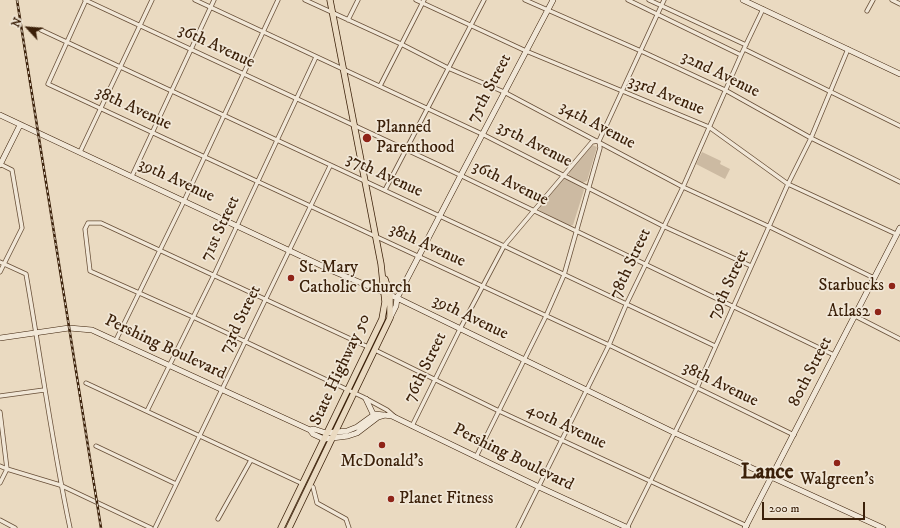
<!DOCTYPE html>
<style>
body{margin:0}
#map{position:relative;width:900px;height:528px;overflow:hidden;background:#eadac1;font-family:"IM FELL DW Pica",serif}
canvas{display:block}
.north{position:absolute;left:8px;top:8px;width:40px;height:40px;-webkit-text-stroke:3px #f1e7d7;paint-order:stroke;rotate:296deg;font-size:11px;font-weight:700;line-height:16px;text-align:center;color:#3b2009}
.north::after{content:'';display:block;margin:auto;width:14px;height:18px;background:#3b2009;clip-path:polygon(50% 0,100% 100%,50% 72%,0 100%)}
.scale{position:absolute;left:762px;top:502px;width:103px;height:18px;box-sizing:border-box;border:2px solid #3b2009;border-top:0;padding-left:5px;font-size:12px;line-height:14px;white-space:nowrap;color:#3b2009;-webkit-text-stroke:3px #f1e7d7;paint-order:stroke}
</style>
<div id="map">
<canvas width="900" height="528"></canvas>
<div class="north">N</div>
<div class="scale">200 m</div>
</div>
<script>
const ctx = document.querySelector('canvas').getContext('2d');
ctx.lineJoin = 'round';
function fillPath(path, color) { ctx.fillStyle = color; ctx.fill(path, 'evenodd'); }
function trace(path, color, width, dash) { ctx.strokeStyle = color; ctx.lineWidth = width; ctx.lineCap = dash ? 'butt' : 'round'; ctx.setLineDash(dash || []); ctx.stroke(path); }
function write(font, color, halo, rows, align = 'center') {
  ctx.font = font + ' "IM FELL DW Pica",serif'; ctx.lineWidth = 3.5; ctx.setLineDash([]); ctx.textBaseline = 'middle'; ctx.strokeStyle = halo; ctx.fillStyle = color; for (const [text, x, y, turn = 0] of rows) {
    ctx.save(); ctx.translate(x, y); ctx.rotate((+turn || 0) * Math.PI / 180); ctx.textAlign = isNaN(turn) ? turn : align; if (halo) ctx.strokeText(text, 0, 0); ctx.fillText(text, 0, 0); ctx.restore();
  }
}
fillPath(new Path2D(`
 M592 145 597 147 587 181 582 183 569 176V172Z
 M702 152 721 161 720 164 730 169 725 179 696 164Z
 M563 179C569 179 581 184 584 190L573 225 569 226 539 210 540 207Z`), '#ccbaa2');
const street = new Path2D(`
 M85 0 439 165 834 355
 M86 0 48 84 609 345 794 435
 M195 0 482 134 663 226 751 266
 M305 0 401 44 448 68 504 92 683 187 770 227 874 278
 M416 0 526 51 709 127 788 184 896 234
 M525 0 641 51 725 90 811 138 900 182
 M628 0 741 55
 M649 0 746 45
 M892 0 900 4
 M867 11 873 0
 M348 20 358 0
 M41 30 504 246 715 346
 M744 49 900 126
 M380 86 424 0
 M599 141 664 0
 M80 152 152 0
 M0 164 12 170 22 228 0 272
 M132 176 214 0
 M385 190 484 0
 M0 262 26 274C41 359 52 444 70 528
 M855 316 900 339
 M116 340 184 201 278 0
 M368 347 101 223H88L85 229 90 271 193 317 363 397 387 410 395 417
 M375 350 499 411 747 526
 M86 383 303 484
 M0 396 44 390
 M147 411 214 275 316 57
 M0 412 7 469 0 483
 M412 426 460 329 504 246 592 142 598 141
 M96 446 176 484
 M476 457 546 316 564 275 600 148 599 141
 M0 466 7 469 60 485 151 528
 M313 487 317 503 346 519 349 528
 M218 519 251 460
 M0 520 15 528
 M155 528 330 166
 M518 528 609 345 626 305 683 187 741 55 763 9
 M627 528 697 388 788 184 811 138 848 49`);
const secondary = new Path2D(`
 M743 0 900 74
 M0 115 335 272 397 298 675 433 883 528
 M0 165 20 125
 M390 318 396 306 397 298 461 175 553 0
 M0 338 69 328 92 330 310 430 313 434 324 439 348 436 357 433 378 417 385 415
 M366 399 374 416
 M310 430 314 429 326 433 347 431 357 427 375 414 392 416 539 487 628 528
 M745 528 900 228`);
const primary = new Path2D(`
 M281 528 382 319 385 302 381 264 330 0
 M289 528 390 318V295L385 279`);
trace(street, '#674e37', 5);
trace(secondary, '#3b2009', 6);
trace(primary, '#3b2009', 7);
trace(street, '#f1e7d7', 3.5);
trace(secondary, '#f1e7d7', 5);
trace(primary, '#eadac1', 5.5);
const rail = new Path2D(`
 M17 0 101 528`);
trace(rail, '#3b2009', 2.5);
trace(rail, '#f1e7d7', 1, [3]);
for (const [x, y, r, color] of [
 [367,138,5,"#8f2418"],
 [291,278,4,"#8f2418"],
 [892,286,4,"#8f2418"],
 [878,312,4,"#8f2418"],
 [382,445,4,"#8f2418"],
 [837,463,4,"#8f2418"],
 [391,499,4,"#8f2418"]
]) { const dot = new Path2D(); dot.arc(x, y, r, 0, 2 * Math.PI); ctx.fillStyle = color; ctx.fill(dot); trace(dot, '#f1e7d7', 1.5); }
write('17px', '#3b2009', '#f1e7d7', [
 ["36th Avenue",216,47,25],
 ["32nd Avenue",720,75,26],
 ["75th Street",490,89,-62],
 ["33rd Avenue",666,96,22],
 ["38th Avenue",133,109,25],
 ["34th Avenue",597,126,28],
 ["35th Avenue",534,145,27],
 ["37th Avenue",384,176,25],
 ["39th Avenue",176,181,25],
 ["36th Avenue",510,184,26],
 ["71st Street",221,229,-65],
 ["38th Avenue",427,246,25],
 ["78th Street",631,264,-65],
 ["79th Street",729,285,-65],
 ["39th Avenue",470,318,26],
 ["73rd Street",241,320,-64],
 ["Pershing Boulevard",165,348,25],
 ["76th Street",426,368,-64],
 ["State Highway 50",341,370,-65],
 ["80th Street",811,372,-63],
 ["38th Avenue",720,385,26],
 ["40th Avenue",566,427,25],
 ["Pershing Boulevard",513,458,26]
]);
write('17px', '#3b2009', '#f1e7d7', [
 ["Planned",376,128],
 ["Parenthood",376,148],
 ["St. Mary",299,268],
 ["Catholic Church",299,288],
 ["Starbucks",884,286,"right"],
 ["Atlas2",870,312,"right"],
 ["McDonald's",382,462,"center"],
 ["Walgreen's",837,480,"center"],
 ["Planet Fitness",399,499]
], 'left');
write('bold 21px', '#3b2009', '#f1e7d7', [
 ["Lance",767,474]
]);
</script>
